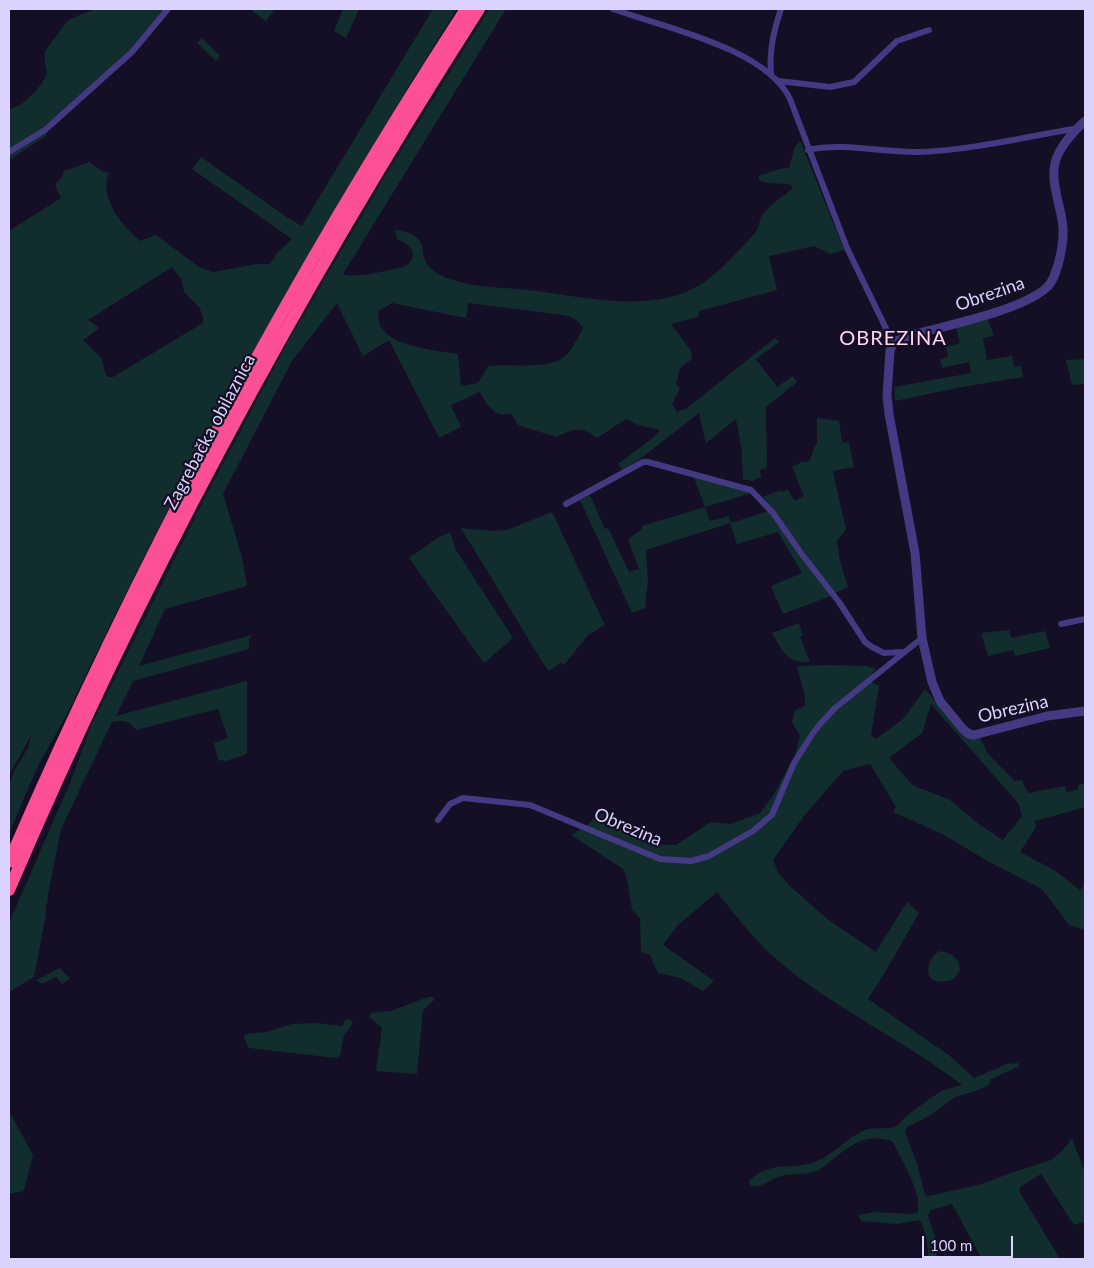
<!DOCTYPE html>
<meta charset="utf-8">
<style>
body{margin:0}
#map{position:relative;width:1094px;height:1268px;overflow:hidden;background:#140f24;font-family:Lato,sans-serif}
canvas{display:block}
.frame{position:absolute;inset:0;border:10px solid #dbd3fe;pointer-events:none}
.scale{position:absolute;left:922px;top:1236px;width:91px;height:22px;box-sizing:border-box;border:2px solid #dbd3fe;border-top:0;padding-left:6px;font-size:15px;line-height:18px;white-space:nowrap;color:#dbd3fe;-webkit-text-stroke:4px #140f24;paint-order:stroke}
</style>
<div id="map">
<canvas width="1094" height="1268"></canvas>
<div class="frame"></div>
<div class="scale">100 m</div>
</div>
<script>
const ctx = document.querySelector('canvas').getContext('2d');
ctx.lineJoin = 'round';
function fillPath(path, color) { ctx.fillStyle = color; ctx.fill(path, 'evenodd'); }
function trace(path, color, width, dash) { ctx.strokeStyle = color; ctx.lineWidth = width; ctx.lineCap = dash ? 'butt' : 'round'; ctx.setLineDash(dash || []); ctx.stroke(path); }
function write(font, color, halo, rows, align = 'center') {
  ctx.font = font + ' Lato,sans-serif'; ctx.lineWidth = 4.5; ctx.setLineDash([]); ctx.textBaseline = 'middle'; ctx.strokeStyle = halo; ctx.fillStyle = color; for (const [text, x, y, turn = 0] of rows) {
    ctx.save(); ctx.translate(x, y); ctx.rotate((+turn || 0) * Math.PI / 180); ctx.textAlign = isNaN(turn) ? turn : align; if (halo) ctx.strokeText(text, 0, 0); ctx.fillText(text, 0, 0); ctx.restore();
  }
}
fillPath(new Path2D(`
 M92 9H165L125 55 48 129 46 136 9 160V110L23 103 36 91 44 80 47 73 45 63V51L68 20 92 10Z
 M252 9H272L274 10 266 21 251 10Z
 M343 9H359L346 38 334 31Z
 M433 9H457C315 234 187 462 73 702 62 725 48 746 37 769 27 790 18 812 9 834V785L15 769 28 748 32 734 9 775V231L61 198 55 185 62 177 64 171 89 162 102 171 109 173C98 197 123 227 140 241L156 235 199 267 213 272 257 264H270L277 253 292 239 192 169 201 157 288 218 302 226ZM172 267 182 280 184 292 199 307 203 316V323L113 377H108L105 373 102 359 83 340 100 328 88 320Z
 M489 9H506L343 274C359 279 386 270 403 267 422 258 411 244 397 239L395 230C406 230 419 235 422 246 423 251 423 257 425 261 430 271 443 277 453 280 477 288 503 287 528 290 583 296 653 316 703 283 716 275 747 243 757 230 760 224 759 218 764 213 772 203 784 196 793 188L791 185C780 182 768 185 759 180V176L779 169 789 168 794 149 800 140 844 250 831 254 814 246 769 256 777 290 699 311 698 317 671 324 691 351 692 359 680 368 676 384 680 389 672 404 677 412 686 409 775 338 779 342 756 359 777 387 793 376 797 382 766 407 767 468 760 470 761 477 752 481 743 479 742 452 736 419 706 443 699 413 640 459 622 470 618 464 654 437 660 430 638 425 626 419 597 438C579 425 576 429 556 437L518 425 512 414C508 414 503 415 499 414 492 412 483 399 480 392L451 405 461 427 439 438 389 340 363 356 337 303 292 361 223 494 242 557 247 586 165 609 139 666 252 635 249 639V649L133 681 116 716 247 681V754L226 761 218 760 214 743 228 738 218 709 136 730C129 720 123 720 112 722L61 829 48 895 45 919 34 977 9 992V923L70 783 91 726 200 507 288 342 382 181ZM392 303 466 318 468 303 563 315C573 317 579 320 583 329 578 337 573 348 566 355 552 371 508 363 488 366L478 383 461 386 458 354C435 350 371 346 379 311Z
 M202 38 220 56 216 61 197 43Z
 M987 317 994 336 983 338 987 360 1012 356 1014 367 1021 366 1023 377 962 387 895 401 894 387 971 373 969 362 942 368 940 359 948 357 946 347 960 343 956 327Z
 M1085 359V384L1072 385 1066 360Z
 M817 418 839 421 842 442 849 443 854 467 833 471V473L846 529 837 541 840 561 848 587 835 593 763 497 780 490 781 492 788 490 795 501 804 496 792 467 802 462H808C813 456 812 449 817 443Z
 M698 477 752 493 705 507 710 521 729 516 731 523 768 511 831 596 783 614 771 586 802 573 778 532 737 544 730 523 646 550 648 582 645 608 632 613 580 500 590 495 605 529 608 528 629 572 639 569 628 539 642 529V526L705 507 694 478Z
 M552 512 605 625 588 635 564 665 561 662 549 671 543 663 461 528 491 531 507 530Z
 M450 532 456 550 513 638 484 663 409 558 439 537Z
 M799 623 803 636 800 637 810 662C787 664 782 650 772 633Z
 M1009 630 1011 638 1045 631 1050 648 1015 656 1013 650 988 656 981 633Z
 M829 665 866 666 876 669 867 680 879 686 871 735 876 739 903 719 925 689 939 706 980 738 988 754 1015 781 1022 780 1028 793 1065 786 1067 792 1078 789V785L1085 783V807L1035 821 1036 827 1020 852 1054 870 1080 890 1085 884V930L1069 925 1042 889 993 864 942 834 893 812 896 807 870 764 843 771 804 816 773 860 779 874 791 887 827 919 876 952 907 902 919 913 884 974 868 999 950 1056 974 1078 1007 1064 1019 1063 1018 1067 991 1079 989 1085 978 1090 955 1097 929 1116 907 1127 905 1131 906 1134 918 1167 925 1195 929 1196 982 1184 1008 1174 1051 1160 1060 1153 1072 1139 1085 1172 1084 1222 1074 1225 1041 1174 1020 1187 1019 1191 1060 1259H982L952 1204 931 1210 928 1216 935 1237 937 1259H928C928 1246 927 1230 919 1220L897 1224 861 1221 858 1215 875 1212 912 1214 918 1212C922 1193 901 1158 892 1141 863 1132 851 1146 829 1162 825 1165 821 1169 817 1171 804 1176 790 1172 778 1177 768 1180 760 1190 750 1185L749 1181C773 1158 792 1172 817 1161 834 1154 848 1137 865 1130 876 1126 888 1131 898 1125 902 1122 905 1116 909 1114 920 1106 932 1096 944 1090 950 1088 956 1087 962 1085 903 1039 832 1008 775 958 755 941 734 913 717 892L677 926 663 945 714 981 703 991 681 978 658 973 650 955 641 952 640 918 632 910 627 879 623 869 571 835 589 824 594 817 606 812 618 818 641 836 662 845H676L711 822 731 824 760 813 773 796 794 758 800 736 792 722 795 710 805 706V696L797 666ZM931 704 1018 803 1022 816 1003 840 980 825 950 800 912 785 889 758 922 733Z
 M940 951C951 953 960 958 960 971L953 980C948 980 941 983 936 981 922 977 929 956 940 951Z
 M60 968 70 979 62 984 56 977 42 984 36 980Z
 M428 997H434V1000L423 1010 417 1074 376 1071 382 1028 369 1017 371 1013 391 1011Z
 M346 1019 353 1021 351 1026 344 1035 340 1056 336 1058 249 1048 244 1038 245 1034 266 1032 292 1024 315 1023 342 1026Z
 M9 1111 33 1155 24 1191 9 1194Z`), '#122d2e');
trace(new Path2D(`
 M613 9C662 27 766 48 790 99L847 248 893 343
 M771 73C769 50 774 30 781 9
 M779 81 830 87 854 82 897 41 929 30
 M808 150C845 142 882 153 919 152 972 150 1025 137 1078 128
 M9 152 45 130 113 69 132 52 168 9
 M566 504 643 462H648L751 490 773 513 801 553 839 602 865 642 872 647 884 653 901 652
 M1061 624 1085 619
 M438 820 450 804 463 798 530 805 660 859 691 861 709 856 753 831 772 815 794 763 813 733 821 723 835 708 922 638`), '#433a83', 6);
trace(new Path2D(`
 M1085 121C1073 132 1059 147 1055 163 1051 181 1059 202 1062 220 1065 235 1062 250 1058 265 1055 273 1053 283 1046 288 1025 307 967 321 939 328 924 332 907 335 893 343L890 351 887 395 889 414 915 553 922 638 932 682 940 701 963 729 969 734 974 735 1047 716 1085 711`), '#433a83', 9);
trace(new Path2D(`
 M9 862C137 566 290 280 466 9
 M9 890C140 583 299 290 479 9`), '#fd4f95', 12);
write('18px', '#dbd3fe', '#140f24', [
 ["Obrezina",990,294,-19],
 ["Zagrebačka obilaznica",210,432,-62],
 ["Obrezina",1013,709,-13],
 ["Obrezina",628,827,23]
]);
ctx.letterSpacing = '1px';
write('20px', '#fed5ec', '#140f24', [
 ["OBREZINA",893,339]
]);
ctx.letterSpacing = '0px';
</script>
